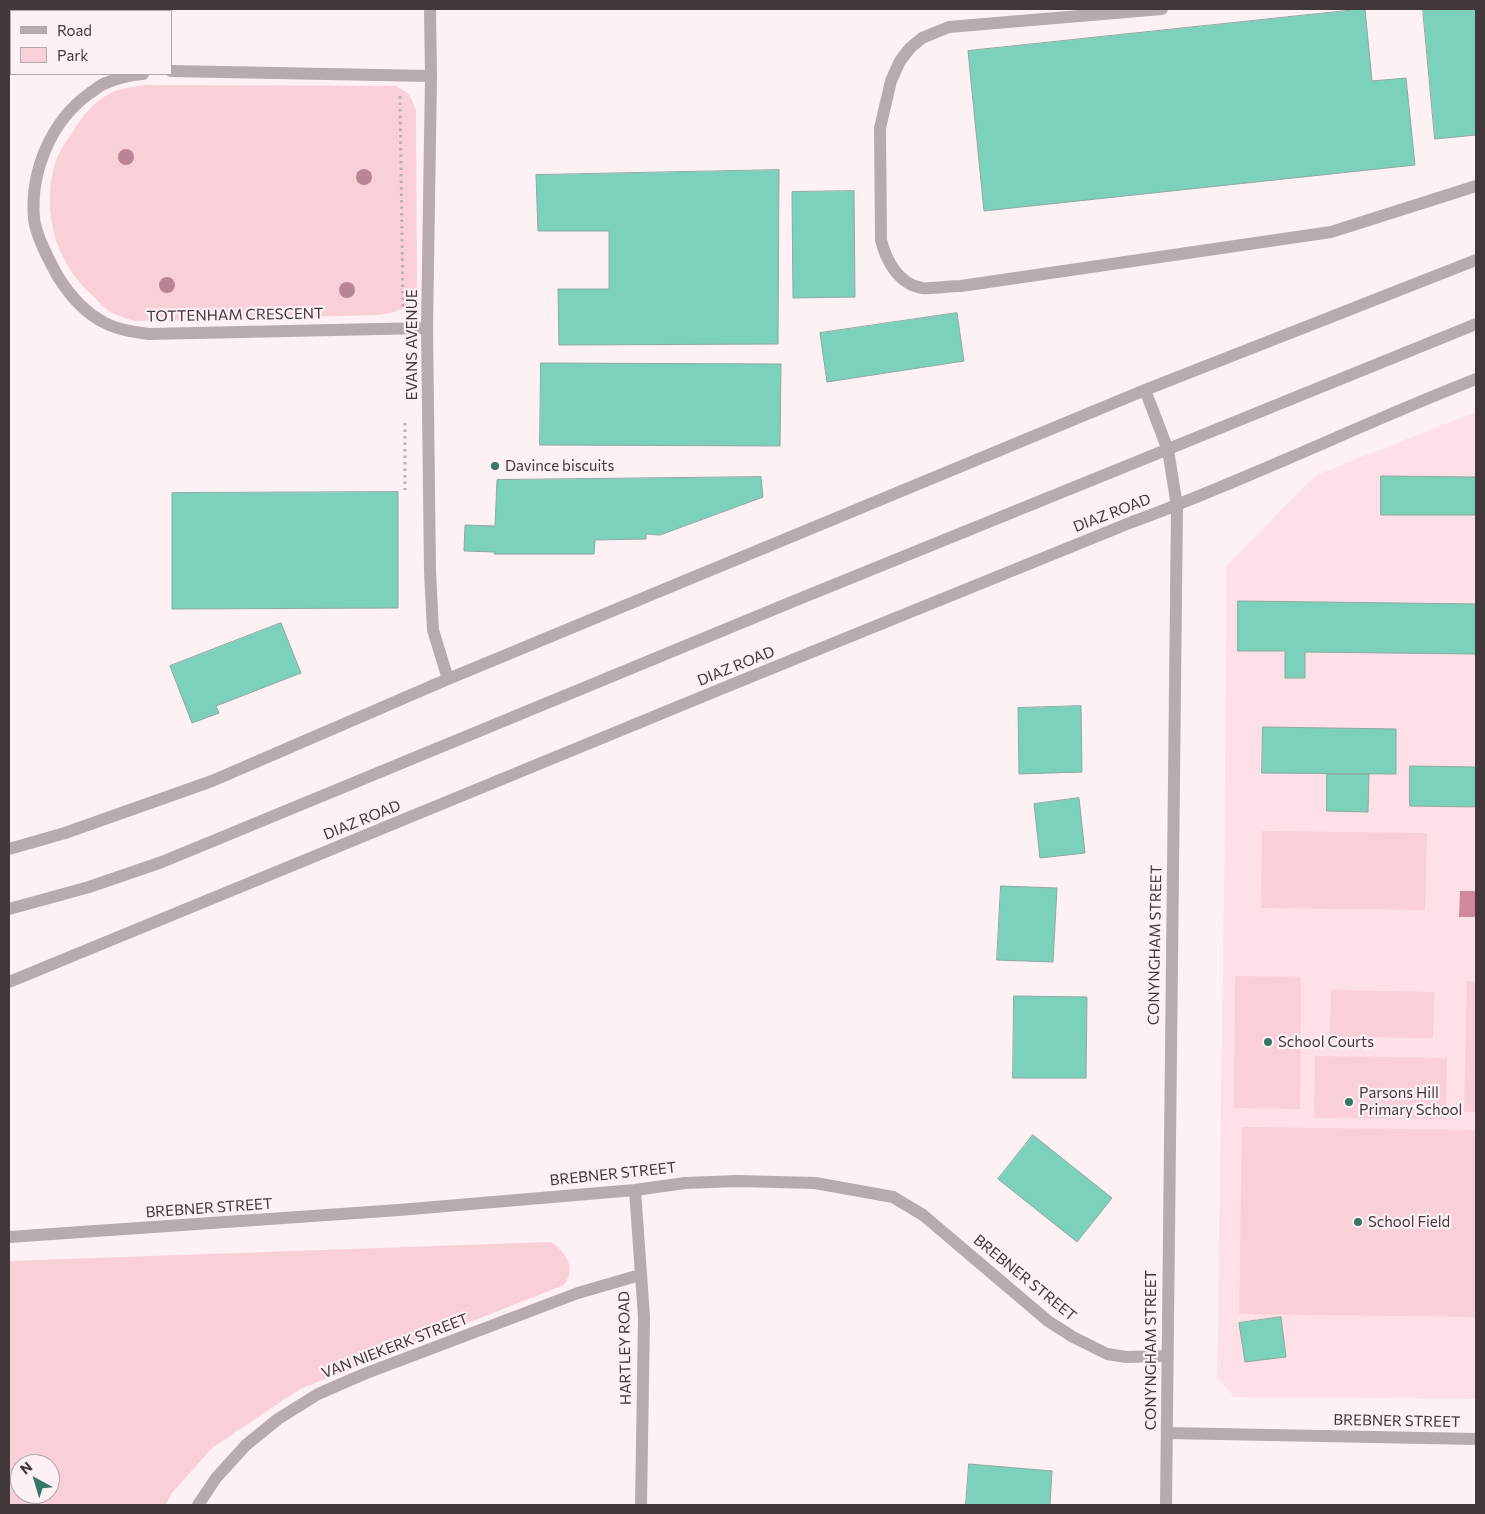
<!DOCTYPE html>
<style>
body{margin:0}
#map{position:relative;width:1485px;height:1514px;overflow:hidden;background:#fdf1f3;font-family:Commissioner,sans-serif}
canvas{display:block}
.frame{position:absolute;inset:0;border:10px solid #423739;pointer-events:none}
.legend{position:absolute;left:10px;top:10px;width:162px;height:65px;box-sizing:border-box;background:#fdf1f3;border:1px solid #b2a7a9;margin:0;padding:6px 9px;list-style:none;font-size:15px;color:#423739}
.legend li{display:flex;align-items:center;gap:10px;height:25px}
.legend b{width:25px;border:1px solid #b2a7a9}
.north{position:absolute;left:10px;top:1454px;width:50px;height:50px;box-sizing:border-box;background:#fdf1f3;border:1px solid #b2a7a9;border-radius:50%;rotate:321deg;font-size:14px;font-weight:700;line-height:20px;text-align:center;color:#423739}
.north::after{content:'';display:block;margin:auto;width:18px;height:22px;background:#367767;clip-path:polygon(50% 0,100% 100%,50% 72%,0 100%)}
</style>
<div id="map">
<canvas width="1485" height="1514"></canvas>
<div class="frame"></div>
<ul class="legend">
<li><b style="height:6px;background:#b7abad"></b>Road</li>
<li><b style="height:14px;background:#f9cfd8"></b>Park</li>
</ul>
<div class="north">N</div>
</div>
<script>
const ctx = document.querySelector('canvas').getContext('2d');
ctx.lineJoin = 'round';
function fillPath(path, color) { ctx.fillStyle = color; ctx.fill(path, 'evenodd'); }
function trace(path, color, width, dash) { ctx.strokeStyle = color; ctx.lineWidth = width; ctx.lineCap = dash ? 'butt' : 'round'; ctx.setLineDash(dash || []); ctx.stroke(path); }
function write(font, color, halo, rows, align = 'center') {
  ctx.font = font + ' Commissioner,sans-serif'; ctx.lineWidth = 4.5; ctx.setLineDash([]); ctx.textBaseline = 'middle'; ctx.strokeStyle = halo; ctx.fillStyle = color; for (const [text, x, y, turn = 0] of rows) {
    ctx.save(); ctx.translate(x, y); ctx.rotate((+turn || 0) * Math.PI / 180); ctx.textAlign = isNaN(turn) ? turn : align; if (halo) ctx.strokeText(text, 0, 0); ctx.fillText(text, 0, 0); ctx.restore();
  }
}
fillPath(new Path2D(`
 M1476 412V1399L1235 1397 1217 1378 1225 826 1226 566 1316 475Z`), '#fee0e6');
fillPath(new Path2D(`
 M145 85 396 86 409 94 416 110 417 296C404 311 396 312 378 315L134 321C127 319 119 316 112 313 104 308 99 302 92 295 56 263 42 214 54 167 57 155 65 143 72 133 81 118 94 101 111 93 121 88 133 87 145 85Z
 M1262 831 1427 833 1425 910 1261 908Z
 M1235 976 1301 977 1300 1109 1234 1108Z
 M1467 981H1476V1112H1464Z
 M1331 990 1434 992 1433 1038 1330 1037Z
 M1315 1056 1447 1058 1446 1119 1314 1118Z
 M1242 1127 1476 1130V1317L1239 1314Z
 M551 1242C561 1249 572 1260 569 1274 569 1277 566 1282 564 1285L300 1389 212 1448 171 1494 166 1505H9V1261ZM20 1464H50V1494H20Z`), '#f9cfd8');
fillPath(new Path2D(`
 M1460 891H1476V917H1459Z`), '#d0889a');
const building = new Path2D(`
 M1365 9 1372 81 1406 78 1415 165 984 211 968 51Z
 M1423 9H1476V135L1435 139Z
 M779 170 778 344 559 345 558 289H609V231H538L536 175Z
 M854 191 855 297 793 298 792 192Z
 M957 313 964 361 827 382 820 333Z
 M541 363 781 364 780 446 540 445Z
 M1381 476 1476 477V515H1381Z
 M761 477 763 497 660 535 646 534V539L595 540 594 554H494L495 552 464 551 465 525 495 526 497 480Z
 M398 492V608L172 609V493Z
 M1238 601 1476 604V654L1305 652V678H1285V651H1238Z
 M281 623 301 673 216 706 219 713 192 723 170 666Z
 M1081 706 1082 772 1019 774 1018 708Z
 M1263 727 1396 729V774L1262 773Z
 M1410 766 1476 767V807L1410 806Z
 M1327 774H1369L1368 812 1327 811Z
 M1079 798 1085 853 1040 858 1034 804Z
 M1001 886 1057 888 1053 962 997 960Z
 M1014 996 1087 997 1086 1078H1013Z
 M1033 1135 1112 1198 1077 1242 998 1179Z
 M1281 1317 1286 1357 1245 1362 1239 1323Z
 M969 1464 1052 1471 1050 1505H966Z`);
fillPath(building, '#7bd1ba');
trace(building, '#8ea9a1', 1);
trace(new Path2D(`
 M400 96 403 307
 M405 423V490`), '#bbafb1', 3, [2.5, 4]);
trace(new Path2D(`
 M1162 9 949 27 922 38 910 48 900 61 891 81 880 128 881 240C886 260 898 284 922 288 934 289 949 286 961 286L1331 232 1476 186`), '#b7abad', 12);
trace(new Path2D(`
 M430 9 431 76 427 328 430 571 433 630 448 679
 M171 71 431 76
 M143 74C130 75 117 78 106 83 100 85 95 90 90 93 51 121 30 171 34 219 36 236 49 260 57 275 68 293 85 313 105 323 119 330 134 332 149 334L427 328
 M9 982 738 682 1132 522C1249 479 1361 424 1476 379
 M635 1190 644 1317 641 1505
 M9 1237 399 1210 635 1190 685 1183 738 1181 815 1183 893 1197 923 1215 1048 1321 1073 1337 1107 1354 1126 1357 1167 1356
 M1167 1433 1476 1439
 M198 1505 216 1478 246 1445 278 1419 318 1394 364 1374 578 1293 640 1275`), '#b7abad', 12);
trace(new Path2D(`
 M1145 390 1168 450 1177 506 1166 1505
 M9 849 65 833 212 781 448 679 1145 390 1476 260
 M9 909 89 887 162 862 799 599 1476 324`), '#b7abad', 12);
ctx.fillStyle = '#b98494';
for (const [x, y] of [
 [126,157],
 [364,177],
 [167,285],
 [347,290]
]) { ctx.beginPath(); ctx.arc(x, y, 8, 0, 2 * Math.PI); ctx.fill(); }
for (const [x, y, r, color] of [
 [495,466,5,"#367767"],
 [1268,1042,5,"#367767"],
 [1349,1102,5,"#367767"],
 [1358,1222,5,"#367767"]
]) { const dot = new Path2D(); dot.arc(x, y, r, 0, 2 * Math.PI); ctx.fillStyle = color; ctx.fill(dot); trace(dot, '#fdf1f3', 2); }
write('15px', '#423739', '#fdf1f3', [
 ["TOTTENHAM CRESCENT",235,315,-1],
 ["EVANS AVENUE",412,345,-90],
 ["DIAZ ROAD",1112,513,-21],
 ["DIAZ ROAD",736,666,-22],
 ["DIAZ ROAD",362,820,-22],
 ["CONYNGHAM STREET",1155,945,-89],
 ["BREBNER STREET",613,1174,-6],
 ["BREBNER STREET",209,1208,-4],
 ["BREBNER STREET",1025,1278,39],
 ["VAN NIEKERK STREET",395,1346,-21],
 ["HARTLEY ROAD",625,1348,-91],
 ["CONYNGHAM STREET",1151,1350,-90],
 ["BREBNER STREET",1397,1421,1]
]);
write('15px', '#423739', '#fdf1f3', [
 ["Davince biscuits",505,466],
 ["School Courts",1278,1042],
 ["Parsons Hill",1359,1093],
 ["Primary School",1359,1110],
 ["School Field",1368,1222]
], 'left');
</script>
